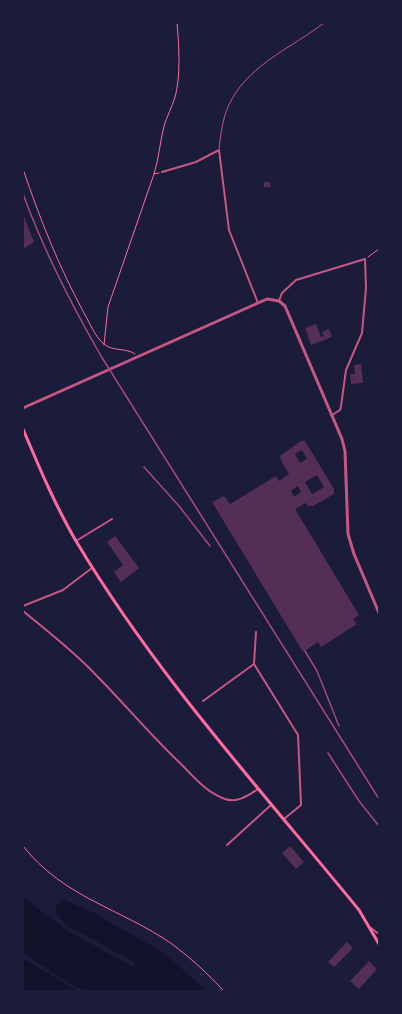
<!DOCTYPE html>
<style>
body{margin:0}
#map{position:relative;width:402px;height:1014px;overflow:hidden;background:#1b1b3a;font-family:"Fira Sans",sans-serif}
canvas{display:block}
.frame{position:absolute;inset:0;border:24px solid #1b1b3a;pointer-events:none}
</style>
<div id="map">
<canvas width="402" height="1014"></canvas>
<div class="frame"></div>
</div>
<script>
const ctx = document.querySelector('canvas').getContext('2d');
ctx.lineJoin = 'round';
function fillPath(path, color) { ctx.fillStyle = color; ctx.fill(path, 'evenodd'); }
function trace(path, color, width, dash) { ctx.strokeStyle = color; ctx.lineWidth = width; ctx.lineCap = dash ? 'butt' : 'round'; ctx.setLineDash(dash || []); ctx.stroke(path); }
fillPath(new Path2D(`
 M23 897 66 930 132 966H136L134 962 68 926 56 913V906L63 899 94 913 164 953 207 991H86L69 983 23 953Z
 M23 958 77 991H23Z`), '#12122b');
fillPath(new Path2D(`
 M264 182H270L271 187H264Z
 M23 214 34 242 23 249Z
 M316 324 321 337 324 336 322 332 329 329 332 337 311 345 305 328Z
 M361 364 363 383 351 384 350 374H355L354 365Z
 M301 441H305L334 489V494L313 506H308L306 503 295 509 359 615 353 619 357 624 321 647 318 642 303 652 212 502 224 496 230 504 276 476 279 481 289 474 280 458 281 455ZM302 450 307 459 300 463 295 454ZM317 475 324 487 312 494 305 482ZM298 486 301 492 294 497 291 491Z
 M115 536 139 568 121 582 114 572 123 565 107 542Z
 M290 846 304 862 296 869 282 853Z
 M347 942 353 948 334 967 328 962Z
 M369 961 377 969 359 989 350 981Z`), '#542f53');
trace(new Path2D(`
 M23 169C40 219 59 267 84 313 90 323 95 337 104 344 113 352 125 347 135 354
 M159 173 154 174C159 158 160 142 164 126 167 116 172 107 175 97 181 77 179 44 177 23
 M368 257 379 249
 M104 345 108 307 154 174
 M23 846C64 898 120 908 172 944 191 958 208 974 224 991`), '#ff6b9d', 1);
trace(new Path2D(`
 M219 149C221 132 223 114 232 99 251 64 294 46 324 23`), '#c65784', 1);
trace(new Path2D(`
 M162 172 196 162 219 150 229 230 258 303
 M279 301 282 293 296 280 365 259 366 288 362 333 346 370 341 406 340 410 332 415
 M76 541 112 519
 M23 606 63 590 92 568
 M23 611C47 631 72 650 94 673 124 703 151 736 182 765 195 778 206 792 225 799 238 803 247 796 258 789
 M256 632 254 664 298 735 301 805 284 819
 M203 701 254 664
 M227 845 271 805
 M371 928 379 934`), '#c65784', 2);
trace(new Path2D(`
 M23 408 267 299 279 301 285 306 342 439 345 451 348 534 354 554 379 613`), '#c65784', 3);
trace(new Path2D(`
 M23 429C39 467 55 505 76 541 156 675 261 790 359 910L379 944`), '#ff6b9d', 3);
trace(new Path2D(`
 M23 194C44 251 71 304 101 356L379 799
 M144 467 179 506 210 546
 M305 651 317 671 339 726
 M328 753 359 801 379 826`), '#a44b75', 1.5);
</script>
